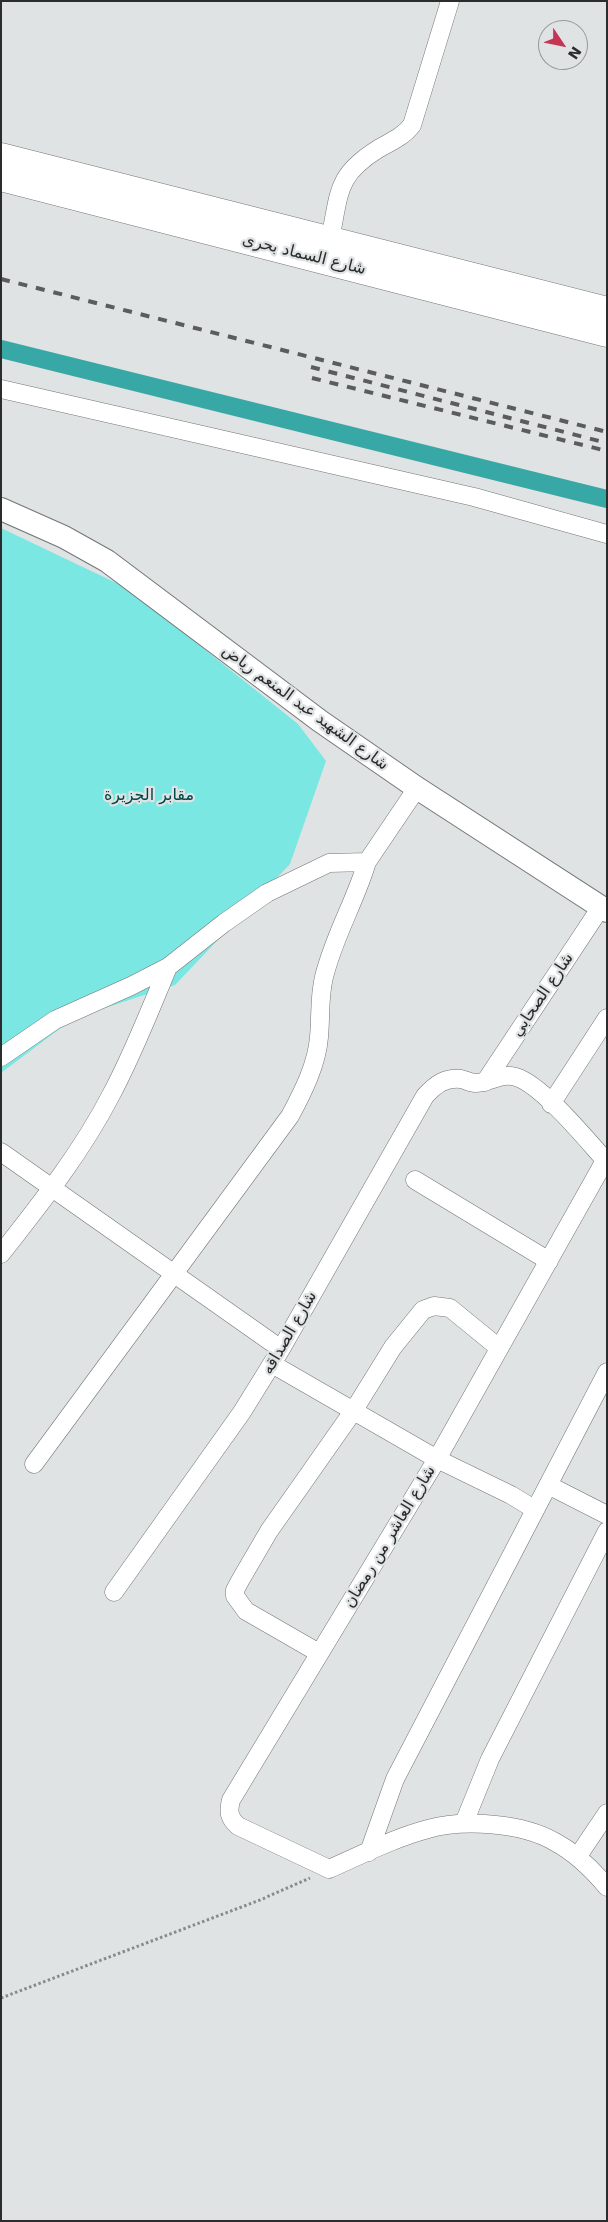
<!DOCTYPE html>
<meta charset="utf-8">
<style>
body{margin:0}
#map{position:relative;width:608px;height:2222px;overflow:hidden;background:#dfe3e3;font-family:"DejaVu Sans",sans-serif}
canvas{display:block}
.frame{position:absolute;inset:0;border:2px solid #2b2c2c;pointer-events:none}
.north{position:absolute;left:538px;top:20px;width:50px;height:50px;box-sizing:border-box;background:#dfe3e3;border:1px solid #979a9a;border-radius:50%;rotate:124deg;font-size:14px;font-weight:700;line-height:20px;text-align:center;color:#2b2c2c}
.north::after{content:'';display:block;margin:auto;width:18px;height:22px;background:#c53555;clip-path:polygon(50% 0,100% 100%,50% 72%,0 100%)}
</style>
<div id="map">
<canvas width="608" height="2222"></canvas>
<div class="frame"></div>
<div class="north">N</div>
</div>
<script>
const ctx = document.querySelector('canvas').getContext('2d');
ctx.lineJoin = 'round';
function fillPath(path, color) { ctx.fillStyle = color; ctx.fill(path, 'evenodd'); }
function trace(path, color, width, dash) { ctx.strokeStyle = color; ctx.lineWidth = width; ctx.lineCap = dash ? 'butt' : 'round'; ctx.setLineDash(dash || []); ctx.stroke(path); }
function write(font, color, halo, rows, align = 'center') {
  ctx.font = font + ' "DejaVu Sans","Noto Naskh Arabic",sans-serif'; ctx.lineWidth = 4.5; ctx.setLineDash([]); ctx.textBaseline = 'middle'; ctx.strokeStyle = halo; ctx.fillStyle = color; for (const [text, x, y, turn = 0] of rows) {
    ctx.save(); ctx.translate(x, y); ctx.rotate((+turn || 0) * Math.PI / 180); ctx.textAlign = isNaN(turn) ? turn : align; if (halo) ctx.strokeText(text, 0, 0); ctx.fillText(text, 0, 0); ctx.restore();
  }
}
fillPath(new Path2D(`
 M1 528 129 589 298 724 326 761 290 864 175 985 74 1018 1 1073Z`), '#7ae7e3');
trace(new Path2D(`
 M1 349 607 499`), '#37a8a6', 18);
const minor = new Path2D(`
 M330 239C340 193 335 176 378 149 390 142 403 137 412 125L450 1
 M1 389 474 497 607 534
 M1 1057 55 1020 131 986 168 967 224 923 267 893 329 863 367 862 417 788
 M485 1082 601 907
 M551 1104 607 1018
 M1 1152 281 1349
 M607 1157 437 1459 231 1800C228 1812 229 1818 238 1826L329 1869C361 1855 394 1838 428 1829 464 1819 523 1823 555 1842 576 1853 592 1869 607 1887
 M415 1180 549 1261
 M1 1254C41 1203 81 1153 111 1095 133 1054 150 1010 168 967
 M272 1364 437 1459 511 1495 534 1509
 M34 1464 290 1116C303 1092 317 1064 319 1037 321 1016 319 997 324 977 334 936 355 902 367 862
 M548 1485 607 1515
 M114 1592 242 1412 281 1349 425 1096C435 1085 445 1077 461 1079 466 1080 470 1083 475 1083 490 1083 501 1072 516 1077 542 1085 586 1139 605 1160
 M319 1653 246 1611 235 1596V1590L241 1579 269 1531 354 1410 393 1347 423 1310 434 1306 450 1308 499 1348
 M464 1823 490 1759 607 1531
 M369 1852 395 1779 607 1372
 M578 1856 607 1813`);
const tertiary = new Path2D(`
 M1 509 64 537 107 561 320 721 417 788 607 911`);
const trunk = new Path2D(`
 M1 157 607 311
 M1 177 607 333`);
trace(minor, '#727676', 19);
trace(tertiary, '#727676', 24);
trace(trunk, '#727676', 29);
trace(new Path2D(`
 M1 1998 260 1900 310 1878`), '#888b8b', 3, [2.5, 2.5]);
trace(minor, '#fff', 18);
trace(tertiary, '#fff', 22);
trace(trunk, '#fff', 28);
trace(new Path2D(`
 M1 279 607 432
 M311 367 607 443
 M312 378 607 451`), '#5b5d5d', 4, [9, 9]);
write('16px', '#2b2c2c', '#dfe3e3', [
 ["شارع السماد بحرى",304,255,14],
 ["شارع الشهيد عبد المنعم رياض",305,708,36],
 ["شارع الصحابي",543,995,-56],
 ["شارع الصداقه",290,1333,-60],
 ["شارع العاشر من رمضان",390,1537,-59]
]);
write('16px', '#004645', '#dfe3e3', [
 ["مقابر الجزيرة",149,796]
]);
</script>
